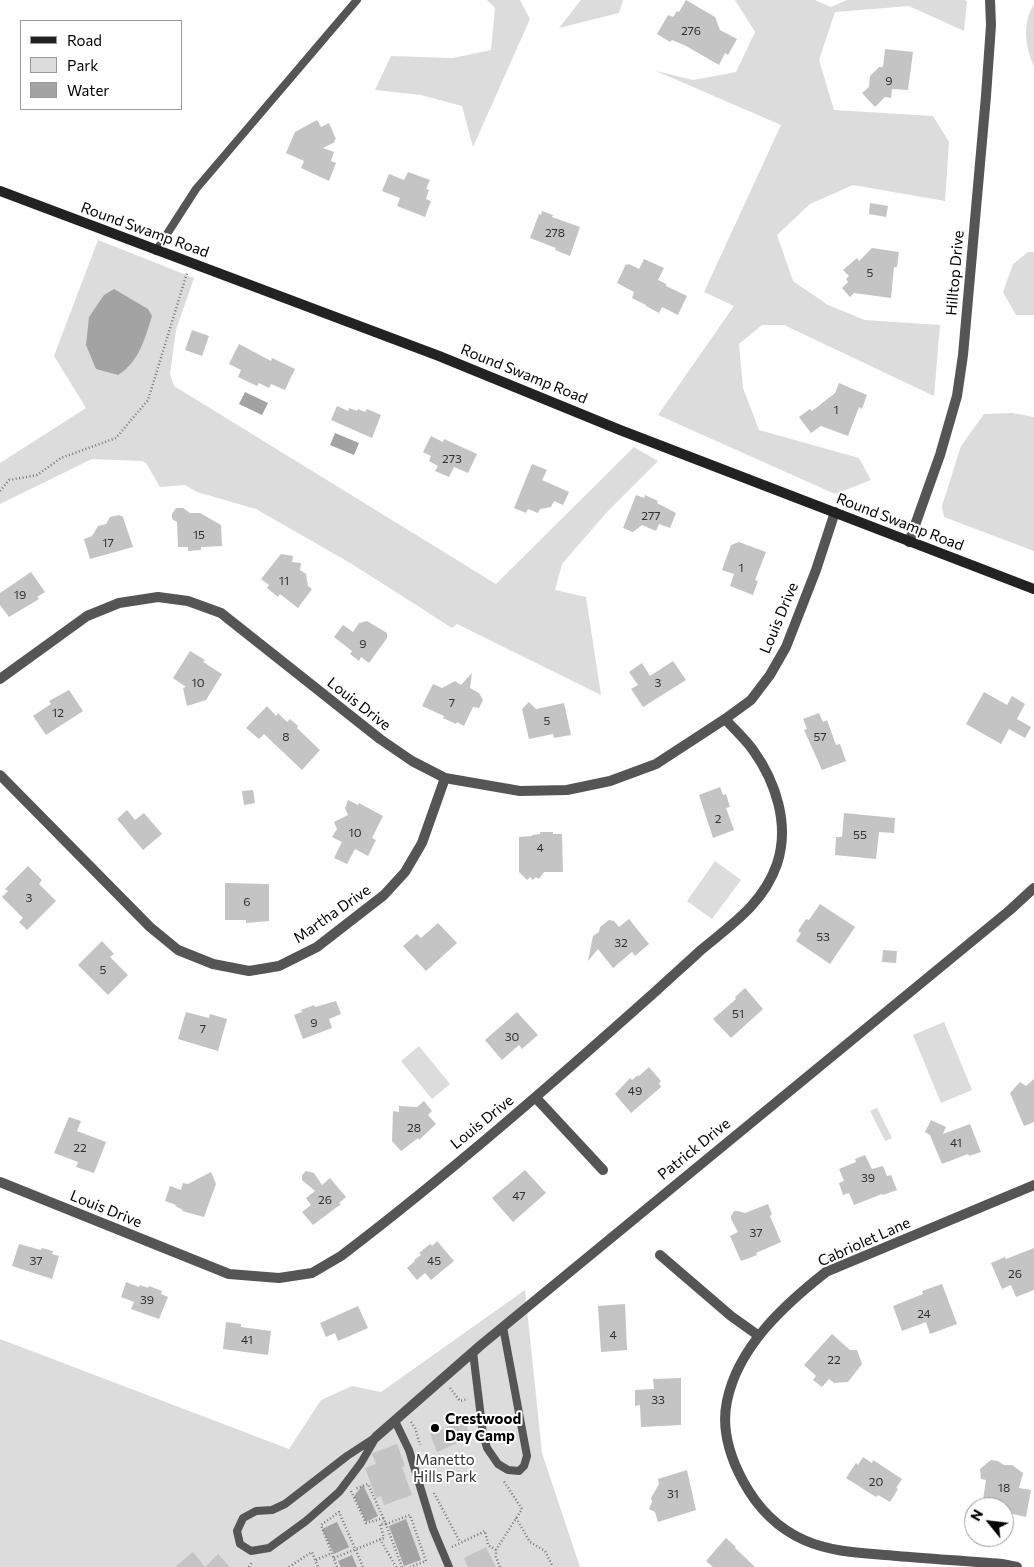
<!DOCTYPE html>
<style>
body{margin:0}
#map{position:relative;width:1034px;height:1567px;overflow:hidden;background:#fff;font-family:Commissioner,sans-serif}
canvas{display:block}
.legend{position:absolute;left:20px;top:20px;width:162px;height:90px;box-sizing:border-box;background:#fff;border:1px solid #999;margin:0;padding:6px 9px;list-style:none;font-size:15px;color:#000}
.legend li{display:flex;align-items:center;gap:10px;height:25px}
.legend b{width:25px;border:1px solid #999}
.north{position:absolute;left:964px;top:1497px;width:50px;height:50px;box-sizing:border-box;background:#fff;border:1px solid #999;border-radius:50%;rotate:299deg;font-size:14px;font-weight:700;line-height:20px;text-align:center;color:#000}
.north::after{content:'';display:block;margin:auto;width:18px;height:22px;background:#000;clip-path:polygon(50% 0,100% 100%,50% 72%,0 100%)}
</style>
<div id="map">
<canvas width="1034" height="1567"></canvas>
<ul class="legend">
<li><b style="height:6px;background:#222"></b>Road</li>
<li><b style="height:14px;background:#dcdcdc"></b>Park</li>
<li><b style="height:14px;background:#a3a3a3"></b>Water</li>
</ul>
<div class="north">N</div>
</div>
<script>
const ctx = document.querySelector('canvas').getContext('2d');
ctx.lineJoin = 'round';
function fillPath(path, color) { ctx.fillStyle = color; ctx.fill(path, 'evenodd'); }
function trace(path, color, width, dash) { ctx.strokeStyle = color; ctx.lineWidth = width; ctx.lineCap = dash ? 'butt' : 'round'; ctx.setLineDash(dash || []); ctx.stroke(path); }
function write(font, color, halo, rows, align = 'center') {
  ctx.font = font + ' Commissioner,sans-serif'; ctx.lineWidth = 4; ctx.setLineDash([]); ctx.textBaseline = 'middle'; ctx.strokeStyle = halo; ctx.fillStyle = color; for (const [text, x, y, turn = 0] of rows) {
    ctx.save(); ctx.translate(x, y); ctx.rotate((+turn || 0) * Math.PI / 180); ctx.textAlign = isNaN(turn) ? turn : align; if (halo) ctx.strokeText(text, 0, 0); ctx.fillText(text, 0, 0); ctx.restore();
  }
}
fillPath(new Path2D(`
 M487 0H520L530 19 473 147 462 106 421 95 375 90 391 56 453 58 491 50 495 8Z
 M581 0H623L619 13 559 28Z
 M735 0H815L831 7 847 0H965L967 2 964 31 909 6 835 12 819 60 834 110 933 116 949 142 945 201 853 185 810 204 777 235 793 281 828 305 865 320 940 325 934 396 784 325H762L739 344 743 388 759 430 859 458 871 480 835 494 658 415 734 306 704 292 781 125 656 71 693 80 736 72 755 32Z
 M1034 4V66C1025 47 1022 23 1034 4Z
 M98 240 194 278 176 330 170 374 174 386 496 584 634 447 658 461 607 512 562 564 555 590 586 597 601 695 457 624 452 628 352 564 256 509 197 492 185 485 160 487 146 463 142 461 92 459 0 504V463L86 408 54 356Z
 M1028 252H1034V315H1016L1003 292 1013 264Z
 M1012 413 1034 417V551L944 517 942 506 961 446 984 414Z
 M715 861 741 880 712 919 687 901Z
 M944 1022 972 1090 941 1103 913 1035Z
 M419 1046 450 1084 432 1099 401 1061Z
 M877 1108 892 1138 885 1141 870 1111Z
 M525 1290 542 1453 580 1567H0V1339L289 1449 321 1400 352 1386 381 1392Z`), '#dcdcdc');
fillPath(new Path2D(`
 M114 289 148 309 152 316C145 338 139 362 118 375L96 369 86 345 89 317 104 295Z
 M245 392 268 403 262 415 239 404Z
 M335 433 359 443 354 455 330 445Z
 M363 1485 378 1516 366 1522 354 1496Z
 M406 1519 421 1560 404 1566 389 1526Z
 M337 1522 349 1547 334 1554 322 1529Z
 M352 1555 357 1567H341L338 1561Z`), '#a3a3a3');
fillPath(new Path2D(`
 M686 0 715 17 720 30 737 39 728 55 725 53 719 65 686 46 672 40 670 42 657 34 668 15 673 17 677 11 679 12Z
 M885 49 913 52 908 90 892 89 891 98 885 97 875 107 862 93 869 87 870 76 879 67H883Z
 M317 120 321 127 329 123 336 139 334 140 335 142 323 148 334 152 331 161 336 163 329 181 301 168 304 161 286 153 295 132Z
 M408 172 430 180 426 189 429 190 426 199 431 201 425 217 397 206 400 198 382 191 389 174 404 180Z
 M870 203 888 206 886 217 869 214Z
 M542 211 553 215 552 217 580 227 570 256 555 250 556 248 530 238 539 214 541 215Z
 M872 248 899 252 897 267H894L891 298 854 293 850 297 842 288 848 282 846 279 849 276 843 270 857 258 859 261Z
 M644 259 664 268 658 280 666 284V286L687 296 678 315 662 307 659 313 646 306V305L632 298 634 292 617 283 626 264 628 265 629 264 639 269Z
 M192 330 209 336 202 356 185 350Z
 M239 344 271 361 272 358 295 369 285 390 271 384 269 388 259 383 257 386 238 377 241 370 229 364Z
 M839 383 867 395 862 409 859 407 848 436 821 426 811 433 799 417 810 409 812 411 835 393Z
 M337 406 348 411 349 408 357 411 358 409 365 412 367 409 381 415 372 438 331 420Z
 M431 436 443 442 444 439 477 454 468 473 454 467 449 477 435 471 438 466 429 461 431 456 423 452Z
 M532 464 547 470 542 480 569 492 563 505 554 501 551 507 540 509 538 513 528 509 526 513 514 508Z
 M636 495 644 498 645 495 658 501 657 503 676 513 670 528 659 524 656 531 642 525 633 532 623 528Z
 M176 508H183L190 513H200L221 525 222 546 201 547V550L188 551V547H178L177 522 172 519V514Z
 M119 515 123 517 133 547 90 559 84 539 92 536 98 526 106 524 110 517Z
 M739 542 766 552 755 580 758 581 753 595 730 586 734 574 722 570 731 545Z
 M281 554 293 556 292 562 301 563 300 570 306 574 308 586 312 589 298 608 280 594 278 597 267 588 269 585 261 579Z
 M31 572 45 592 37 597 39 599 9 617 0 605V593Z
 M367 621 387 633V638L369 663 361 657 359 661 350 654 352 651 334 637 343 625 353 632 359 623Z
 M190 651 205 660 203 662 222 674 206 700 187 706 183 688 186 687 173 678Z
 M673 661 686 680 643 707 631 689 638 685 629 672 642 663 650 676Z
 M472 673 470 688 479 693 483 700 479 708 473 707 464 726 457 722 456 724 443 718 444 716 422 706 433 684 442 688 455 681 461 685Z
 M69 690 83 711 46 735 33 716 51 704 49 701Z
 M984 692 1007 705 1012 696 1025 704 1017 719 1031 727 1025 738 1009 729 1001 744 966 724Z
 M529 702 536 709 564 703 571 735 554 738 553 734 529 739 522 709Z
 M267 706 276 716 278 713 287 722 290 719 298 726 297 728 320 750 302 770 264 734 259 739 246 728Z
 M819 713 823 722 827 720 836 745 840 744 846 761 822 770 804 730 807 729 803 719Z
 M720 787 723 795 726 794 730 807 726 808 734 830 713 838 699 795Z
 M253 790 255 803 244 805 242 791Z
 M348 800 358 805 359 803 383 816 372 838 376 840 368 856 355 849 347 864 334 858 342 842 332 837 337 829 334 822 348 815 345 808Z
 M127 810 135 820 144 813 162 834 143 850 117 819Z
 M844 813 895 818 894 833 879 832 876 859 835 855 836 837H842Z
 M540 832H553V834H562L563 872H544L539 879 536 877 533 880 530 877 527 880 519 872V837L532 836V835L540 834Z
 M28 866 42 880 39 884 56 901 27 930 19 922 23 918 2 897 8 891 5 889Z
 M225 883 269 884V921L246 923V920H225Z
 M820 904 855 927 830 964 796 941 801 933 798 931 806 919 809 920Z
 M629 919 649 944 635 956 632 952 613 968 598 949 588 961 593 936 599 932 600 927 609 920 614 921 619 927Z
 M438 923 457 943 426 971 403 946 417 934 421 938Z
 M102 941 114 954 110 957 128 975 108 995 78 965Z
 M883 950 897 951 896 963 882 962Z
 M745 988 763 1009 731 1038 713 1019 736 999 735 997Z
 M336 1001 341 1014 329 1019 332 1028 303 1039 294 1015 302 1012 301 1010 314 1005 315 1007Z
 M186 1012 209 1018 210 1014 227 1019 218 1051 178 1039Z
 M517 1012 538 1035 522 1049 519 1045 502 1060 485 1040Z
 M649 1067 661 1081 659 1083 661 1087 631 1113 615 1094 630 1078 632 1080 638 1075 639 1076Z
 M1034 1079V1122L1024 1126 1010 1093 1020 1082 1026 1086Z
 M424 1101 432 1111 428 1115 436 1124 419 1140 418 1138 401 1151 392 1141 393 1111 399 1112V1106L417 1107Z
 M69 1117 81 1121 77 1131 106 1142 94 1173 76 1167 78 1162 54 1153Z
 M931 1120 946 1127 943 1134 970 1124 981 1152 969 1156 968 1154 942 1164 930 1135 925 1132Z
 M865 1155 872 1169 883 1166 887 1176 891 1175 897 1190 883 1195 882 1194 854 1205 849 1193 843 1195 839 1183 844 1181 839 1169 856 1162 855 1159Z
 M525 1170 546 1193 513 1222 492 1198Z
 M306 1171 314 1173 322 1185 330 1178 346 1197 339 1203 341 1204 313 1225 302 1212 311 1205 306 1198 315 1191 302 1180V1175Z
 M211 1172 216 1184 204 1217 182 1211 183 1210 175 1206 176 1205 165 1201 170 1186 181 1190 183 1183 188 1184Z
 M768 1204 772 1214 770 1216 781 1242 756 1253 757 1255 741 1261 730 1236 738 1232 731 1219V1216L734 1211H738L745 1213Z
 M437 1241 454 1261 431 1280 425 1273 417 1280 407 1268 415 1261 414 1260 421 1255 419 1253 430 1244 432 1246Z
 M19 1244 41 1250 42 1248 53 1251 52 1254 59 1256 52 1279 12 1266Z
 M1034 1248V1290L1016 1297 1011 1285 1002 1289 991 1263 1005 1257 1006 1259Z
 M126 1282 139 1287 140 1285 148 1288 149 1286 162 1291 161 1294 168 1297 159 1319 131 1309 134 1302 121 1297Z
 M942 1284 957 1324 930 1334 926 1322 902 1331 893 1306 923 1294 922 1291Z
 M625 1304 627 1350 601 1352 598 1306Z
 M358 1306 368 1328 338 1341 335 1333 326 1337 320 1323Z
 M226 1322 241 1324V1327L271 1331 268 1355 223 1349Z
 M832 1334 850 1350H857L862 1364 848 1382 834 1383 829 1379 822 1387 813 1380 816 1376 804 1365Z
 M681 1378V1425L641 1427 640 1405 635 1406V1390L654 1389 653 1379Z
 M464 1420 471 1437 437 1452 430 1434Z
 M397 1444 405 1466 402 1467 412 1495 384 1505 381 1496 376 1498 365 1468 376 1464 372 1454 373 1453Z
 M863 1457 872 1463 873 1460 902 1479 896 1488 898 1489 890 1502 878 1495 876 1497 846 1478 856 1463 858 1465Z
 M991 1460 998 1461 1004 1465H1012L1023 1473 1019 1488 1031 1490 1026 1517 1004 1512V1507H982L986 1480 981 1479 980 1469Z
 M687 1470 696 1510 658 1522 655 1512 649 1509 652 1502 651 1498 659 1484 658 1479Z
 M726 1538 736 1547 735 1548 755 1567H713L706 1561Z
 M486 1547 496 1567H468L464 1558Z
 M193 1552 205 1567 218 1554 230 1567H175Z`), '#c4c4c4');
trace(new Path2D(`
 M0 491 9 480 37 475 61 458 116 438 148 400 187 273
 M450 1388 460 1401 468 1399
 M411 1422 415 1428 420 1445
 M351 1491 366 1523 384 1518
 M434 1493 460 1542
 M516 1518 530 1542 545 1551 553 1567
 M380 1539 396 1567
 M452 1547 485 1531 488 1545 496 1550
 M334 1558 384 1538 380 1524H386L368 1484 355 1489
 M316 1560 332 1553
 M249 1567 252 1562
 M289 1567 312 1552 318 1567
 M337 1567 321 1525 339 1512 363 1567
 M402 1567 386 1524 410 1515 426 1561 410 1567
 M500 1567 496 1557V1550L522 1509 503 1480`), '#777', 2.5, [1, 2.5]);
trace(new Path2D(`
 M156 251 196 189 357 0
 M473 1352 483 1434 487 1448 498 1464 508 1470 519 1471 524 1466 527 1456 503 1327
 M395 1421 409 1450 433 1529 449 1567
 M376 1437 361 1463 339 1492 306 1521 269 1548 251 1551 240 1544 237 1531 243 1518 256 1511 272 1510 285 1504 347 1456Z`), '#555', 8);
trace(new Path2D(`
 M909 542 940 455 957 396 963 355 986 96 991 25 990 0
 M0 679 87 616 119 603 158 597 188 601 221 613 380 739 412 761 445 778 520 791 567 790 610 781 656 764 725 719 751 700 770 675 786 647 816 570 835 512
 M0 775 150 927 178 950 213 964 249 971 279 966 317 947 384 895 405 872 422 843 445 778
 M536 1098 603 1170
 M0 1182 229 1274 279 1278 312 1273 341 1256C450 1173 554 1082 656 991 671 977 686 964 701 950 732 924 763 904 777 864 790 825 776 782 753 750 745 739 734 729 725 719
 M660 1255 731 1316 759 1336
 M376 1437 481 1345 1010 910 1034 888
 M1017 1567 1002 1564C967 1561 932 1559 897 1556 866 1553 833 1553 804 1540 777 1528 757 1507 743 1481 730 1457 721 1429 727 1401 738 1347 784 1305 826 1272L1034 1185`), '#555', 10);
trace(new Path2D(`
 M0 191 439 356 620 430 1034 589`), '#222', 10);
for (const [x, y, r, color] of [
 [435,1428,5,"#000"]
]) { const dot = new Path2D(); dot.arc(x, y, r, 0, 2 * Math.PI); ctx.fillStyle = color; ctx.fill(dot); trace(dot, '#fff', 2); }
write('12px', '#313131', null, [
 ["276",691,31],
 ["9",889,81],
 ["278",555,233],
 ["5",870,273],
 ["1",836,410],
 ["273",452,459],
 ["277",651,516],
 ["15",199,535],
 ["17",108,543],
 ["1",741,568],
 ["11",284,581],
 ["19",20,595],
 ["9",363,644],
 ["10",198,683],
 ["3",658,683],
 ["7",452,703],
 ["12",58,713],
 ["5",547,721],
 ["8",286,737],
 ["57",820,737],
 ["2",718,819],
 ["10",355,833],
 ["55",860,835],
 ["4",540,848],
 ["3",29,898],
 ["6",247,902],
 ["53",823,937],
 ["32",621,943],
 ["5",103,970],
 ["51",738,1014],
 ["9",314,1023],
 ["7",203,1029],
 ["30",512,1037],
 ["49",635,1091],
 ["28",414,1128],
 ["41",956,1143],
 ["22",80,1148],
 ["39",868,1178],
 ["47",519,1196],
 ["26",325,1200],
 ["37",756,1233],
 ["37",36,1261],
 ["45",434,1261],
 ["26",1015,1274],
 ["39",147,1300],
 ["24",924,1314],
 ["4",613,1335],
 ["41",247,1340],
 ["22",834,1360],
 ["33",658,1400],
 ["20",876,1482],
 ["18",1004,1488],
 ["31",673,1494]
]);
write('15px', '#000', '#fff', [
 ["Round Swamp Road",145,230,20],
 ["Hilltop Drive",955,273,-85],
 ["Round Swamp Road",524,374,22],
 ["Round Swamp Road",900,522,21],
 ["Louis Drive",779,618,-67],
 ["Louis Drive",359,704,38],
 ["Martha Drive",332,914,-35],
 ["Louis Drive",482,1122,-39],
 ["Patrick Drive",694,1149,-39],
 ["Louis Drive",106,1209,22],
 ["Cabriolet Lane",864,1242,-24]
]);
write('bold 15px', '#000', '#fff', [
 ["Crestwood",445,1419],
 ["Day Camp",445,1436]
], 'left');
write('15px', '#333', '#fff', [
 ["Manetto",445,1460],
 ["Hills Park",445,1477]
]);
</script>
